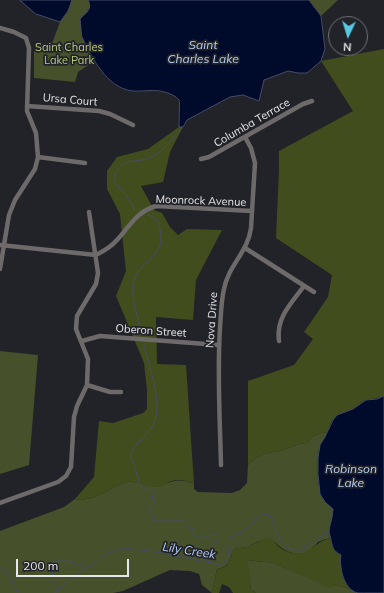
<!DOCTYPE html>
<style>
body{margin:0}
#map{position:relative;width:384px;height:593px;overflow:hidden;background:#212328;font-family:Mulish,sans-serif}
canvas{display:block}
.north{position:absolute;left:328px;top:16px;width:40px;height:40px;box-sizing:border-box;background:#212328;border:1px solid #707176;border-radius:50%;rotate:184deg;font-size:11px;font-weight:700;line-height:16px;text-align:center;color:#e6e7ea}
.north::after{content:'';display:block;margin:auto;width:14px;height:18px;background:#59c8e4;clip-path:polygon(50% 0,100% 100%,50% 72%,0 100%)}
.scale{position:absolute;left:16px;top:559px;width:113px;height:18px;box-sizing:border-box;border:2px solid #e6e7ea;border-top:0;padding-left:5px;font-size:12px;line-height:14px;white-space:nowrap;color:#e6e7ea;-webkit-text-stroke:3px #212328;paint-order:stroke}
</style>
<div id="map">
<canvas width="384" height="593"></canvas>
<div class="north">N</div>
<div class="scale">200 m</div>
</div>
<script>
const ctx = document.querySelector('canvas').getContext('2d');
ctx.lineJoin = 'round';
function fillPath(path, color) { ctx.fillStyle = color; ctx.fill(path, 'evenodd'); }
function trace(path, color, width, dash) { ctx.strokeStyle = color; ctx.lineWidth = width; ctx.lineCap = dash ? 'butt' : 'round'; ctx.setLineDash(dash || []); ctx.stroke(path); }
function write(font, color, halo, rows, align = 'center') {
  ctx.font = font + ' Mulish,sans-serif'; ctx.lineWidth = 3.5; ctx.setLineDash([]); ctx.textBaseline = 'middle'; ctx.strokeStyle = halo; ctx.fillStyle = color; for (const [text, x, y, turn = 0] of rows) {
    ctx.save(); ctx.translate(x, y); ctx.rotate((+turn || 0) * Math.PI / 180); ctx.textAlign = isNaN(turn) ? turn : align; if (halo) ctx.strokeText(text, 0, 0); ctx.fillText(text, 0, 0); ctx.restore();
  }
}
fillPath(new Path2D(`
 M72 0H88C93 9 86 13 80 19L82 29 81 36 95 61 78 72 75 82 34 78V48L50 49 60 22 68 11Z
 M309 0H338L321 16Z
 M0 351 38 355 29 465 0 474Z
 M328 432C326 437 322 440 320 445 316 456 317 484 321 495 323 501 329 503 333 509 334 519 327 528 330 538 326 539 322 540 318 542 315 545 312 549 308 551 296 558 282 550 274 541H259L247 547 234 549C228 560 232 566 217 569L212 593 202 585 199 574 190 571 170 570 123 591 113 593H0V531L64 507 75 499 82 500 95 497 127 481 159 487C171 480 181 478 194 484V489L198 492 232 493 240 490 247 483 248 465C263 450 268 455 286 449 293 447 299 443 307 443 313 435 318 433 328 432Z
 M247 560 274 563 330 587 336 585 351 589 359 593H256L251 590Z`), '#46502b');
fillPath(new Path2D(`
 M384 49V396C378 399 371 398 365 400 360 402 357 407 352 409 339 415 331 415 328 432 318 433 313 435 307 443 299 443 293 447 286 449 268 455 263 450 248 465V381L294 365 313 339 304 332 328 297 332 275 276 238 279 170V151L353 111 321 61Z
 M179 127H183L170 152 163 182 141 186 154 210 162 213 170 227 178 235 187 229 222 230 196 280 193 320 156 317 157 364 186 365 194 484C185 480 176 478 167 483 164 484 161 487 158 487 154 488 134 482 127 481L95 497 82 500 75 499 94 477 99 421 113 423 143 413 147 409V390L144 363 116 296 126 271 120 214 107 189V171L117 157 148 149Z
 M266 538H271C275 542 278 547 282 549 290 554 302 555 309 550 319 544 318 542 330 538 333 547 331 549 341 555 339 566 343 581 351 589L336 585 330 588 274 563 248 560 251 590 256 593H233L229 587 222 584 219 593H212L217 569C232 567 228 560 234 549L247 547Z`), '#424d1e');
const water = new Path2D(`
 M20 0H72L68 11 60 22 36 14Z
 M88 0H309L321 16 325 49 321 61 307 73H298L288 71 264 80 259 101 243 95 230 97 187 120 183 127H179C179 122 180 102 179 100 176 96 172 95 168 93 153 88 146 92 132 91 106 87 92 58 82 37 81 34 81 24 80 19 86 13 93 9 88 0Z
 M384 396V593C376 593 366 593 358 593 344 590 339 568 341 555 333 551 333 548 331 540 331 537 329 534 329 531 330 523 333 517 333 509L325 502 320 494 318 474V458L320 445 325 437 333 420 337 415 353 409 366 400 377 399Z`);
fillPath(water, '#000a2b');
trace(water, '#454c64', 1);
trace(new Path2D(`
 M135 210 128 198 114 181C112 174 122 164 128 162 137 160 145 161 153 156 165 150 173 138 182 127
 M141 332C138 317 131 298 133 283 136 268 152 261 159 248 162 243 161 235 160 230 159 221 155 217 147 215
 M144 345C149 368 162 397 155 421 151 434 132 444 131 456 131 461 134 463 135 467 137 473 138 479 140 485L146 490 151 489 154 490 152 498 155 502 154 504 149 507 154 521H184L190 528 193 529V534L201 538 212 535H217L218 538 208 553V561
 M0 569 7 572 18 593
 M57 591C55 582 49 570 53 561H67L85 566
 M55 593 82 570 93 564 105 554 124 548 157 552 216 564C222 564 226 563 228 557L230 537C235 535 240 533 245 530 252 525 258 513 267 514 278 515 269 552 303 550L315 539 329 532`), '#454c64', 1);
trace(new Path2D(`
 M0 28 14 32 26 38 29 48 27 111 36 133 38 157 35 169 15 200 9 215 0 269
 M27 106 99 111 110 114 133 125
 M38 157 85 163
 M201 159 209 157 303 104 312 101
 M0 245 96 255C104 251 111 247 117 240 130 226 136 212 156 206L252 211
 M245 248 314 292
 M82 341 100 336 219 345
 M279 341C276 317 291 304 304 286
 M87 385 110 392H121
 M221 465C220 420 217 374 220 328 221 315 221 302 224 289 228 266 248 252 251 228L255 163 251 148 245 137
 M0 503 58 482 66 476 71 467 74 417 77 406 87 385 88 359 76 329 77 316 96 284 98 273 89 212`), '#6d6a69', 4.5);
write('11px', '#b7cb81', '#212328', [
 ["Saint Charles",69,48],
 ["Lake Park",69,61]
]);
write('11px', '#e6e7ea', '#212328', [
 ["Ursa Court",70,100,5],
 ["Columba Terrace",252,123,-30],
 ["Moonrock Avenue",201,201,2],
 ["Nova Drive",212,320,-86],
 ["Oberon Street",151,331,4]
]);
write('italic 12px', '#b6cff5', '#212328', [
 ["Saint",203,45],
 ["Charles Lake",203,59],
 ["Robinson",351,469],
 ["Lake",351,483],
 ["Lily Creek",189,551,9]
]);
</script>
